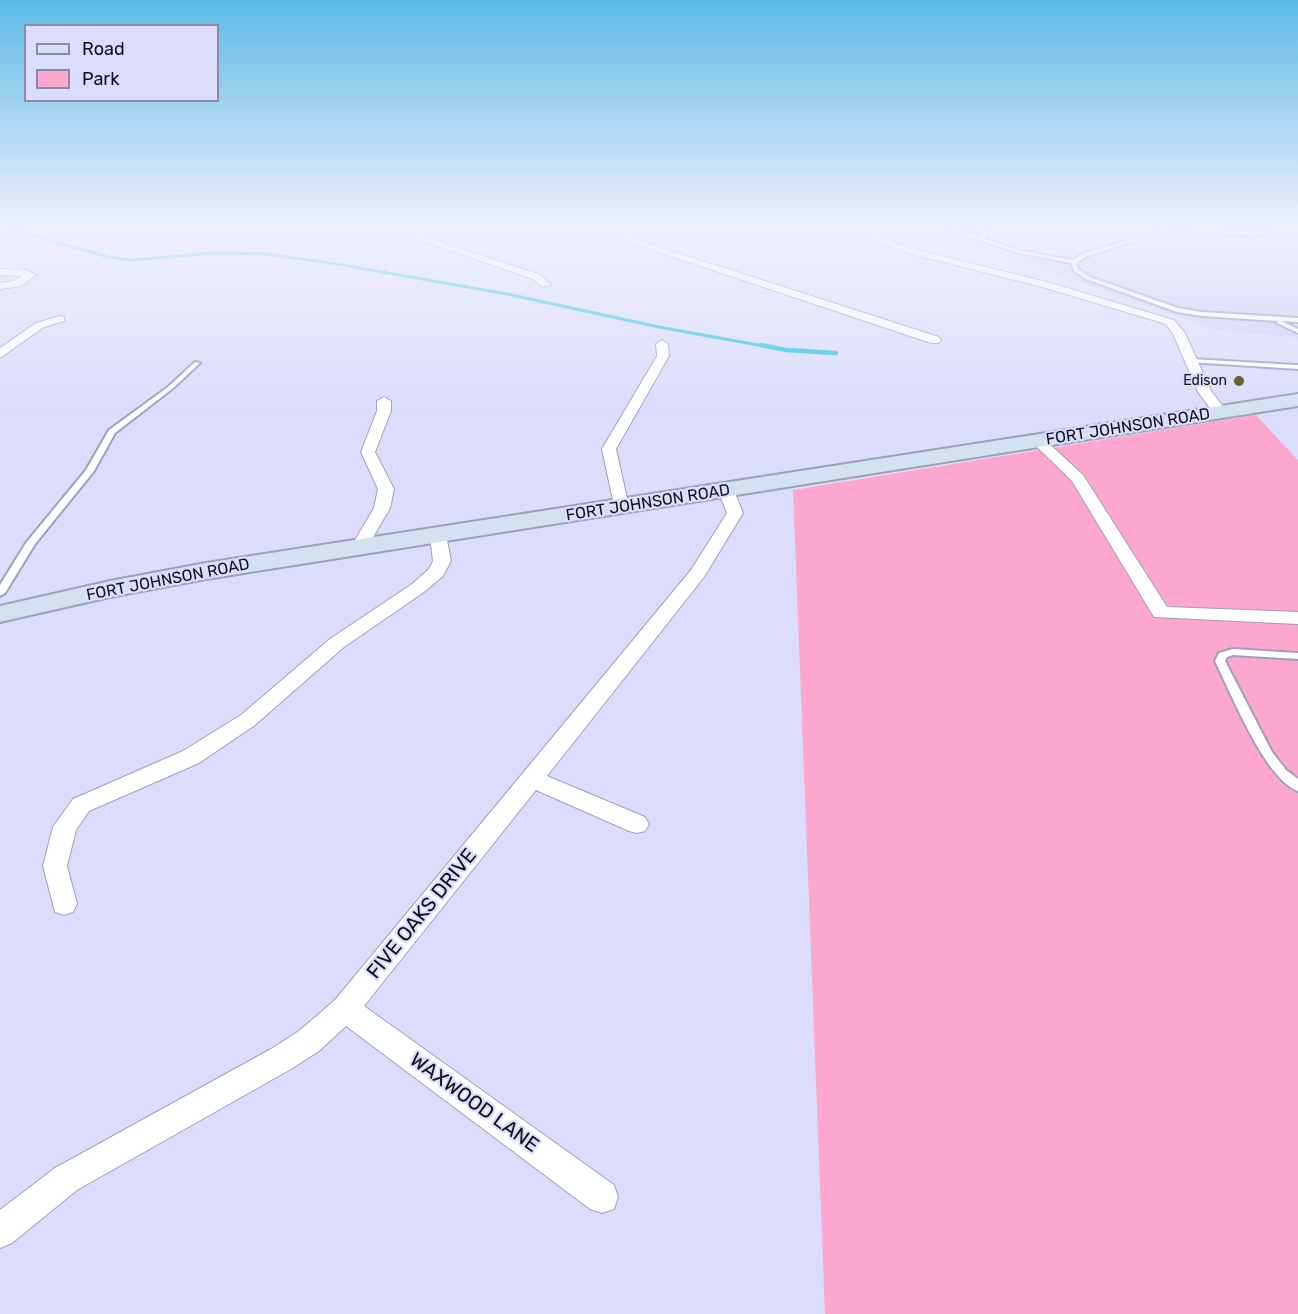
<!DOCTYPE html>
<style>
body{margin:0}
#map{position:relative;width:1298px;height:1314px;overflow:hidden;background:#dcddfc;font-family:Rubik,sans-serif}
canvas{display:block}
.legend{position:absolute;left:24px;top:24px;width:195px;height:78px;box-sizing:border-box;background:#dcddfc;border:2px solid #8a8ba2;margin:0;padding:8px 10px;list-style:none;font-size:18px;color:#10101a}
.legend li{display:flex;align-items:center;gap:12px;height:30px}
.legend b{width:30px;border:2px solid #8a8ba2}
</style>
<div id="map">
<canvas width="1298" height="1314"></canvas>
<ul class="legend">
<li><b style="height:8px;background:#d3e2f1"></b>Road</li>
<li><b style="height:16px;background:#fda6ce"></b>Park</li>
</ul>
</div>
<script>
const ctx = document.querySelector('canvas').getContext('2d');
ctx.lineJoin = 'round';
function fillPath(path, color) { ctx.fillStyle = color; ctx.fill(path, 'evenodd'); }
function trace(path, color, width, dash) { ctx.strokeStyle = color; ctx.lineWidth = width; ctx.lineCap = dash ? 'butt' : 'round'; ctx.setLineDash(dash || []); ctx.stroke(path); }
function write(font, color, halo, rows, align = 'center') {
  ctx.font = font + ' Rubik,sans-serif'; ctx.lineWidth = 4.5; ctx.setLineDash([]); ctx.textBaseline = 'middle'; ctx.strokeStyle = halo; ctx.fillStyle = color; for (const [text, x, y, turn = 0] of rows) {
    ctx.save(); ctx.translate(x, y); ctx.rotate((+turn || 0) * Math.PI / 180); ctx.textAlign = isNaN(turn) ? turn : align; if (halo) ctx.strokeText(text, 0, 0); ctx.fillText(text, 0, 0); ctx.restore();
  }
}
fillPath(new Path2D(`
 M924 229H1298V340L1291 337 1217 330Z`), '#d0d1f6');
fillPath(new Path2D(`
 M1256 415 1298 460V1314H825L793 490Z`), '#fda6ce');
trace(new Path2D(`
 M10 229 108 257 130 260 216 253 266 254 337 264 507 294 659 327 769 347`), '#2bc3e4', 3);
trace(new Path2D(`
 M761 345 786 350 836 353`), '#2bc3e4', 4.5);
const lane = new Path2D(`
 M295 229H300L289 237H285V235Z
 M945 229H951L979 237 983 234 973 229H978L989 234 984 239 1022 251 1072 260 1083 254 1167 229H1173L1087 256 1076 263 1078 269 1090 277 1178 308 1202 312 1298 318V322L1281 321 1298 329V333L1277 323V321L1202 316 1177 312 1086 279 1074 271 1071 263 1019 253Z
 M1177 229 1262 232 1277 229H1298V231H1281C1265 240 1201 232 1179 230Z
 M1191 359 1296 365H1298V369L1189 362V360Z
 M195 362 200 363 172 389 115 433 94 471 35 544 5 593 0 596V585L26 543 86 470 109 430 168 387Z
 M1233 649 1298 653V659L1233 655 1227 657 1225 661 1272 752 1286 770 1298 779V791C1265 779 1231 693 1215 661L1219 653Z`);
const street = new Path2D(`
 M388 229H401L541 275 551 285 542 287 533 279Z
 M590 229H603L939 337 941 340 939 343H931Z
 M838 229H851L925 252 1047 282 1174 320 1185 333 1211 391 1228 413 1226 416H1216L1198 392 1173 334 1166 324 1039 286 919 256Z
 M0 269 26 270 36 275 21 286 0 289V283L14 281 22 276 0 275Z
 M60 316 64 317V321L44 327 0 358V348L36 323Z
 M662 340 668 344 669 356 616 449 629 507 621 512 615 510 602 449 657 356 656 344Z
 M384 397 391 401V411L375 452 394 489 390 508 365 551 359 552 351 547 374 508 378 489 361 452 377 411V401Z
 M1038 437 1043 438 1083 475 1167 607 1298 612V624L1154 617 1072 481 1031 441Z
 M726 486 734 491 743 513 704 577 547 776 645 817 649 824 645 831 637 833 629 831 536 790 364 1006 614 1185 618 1197 614 1209 602 1213 590 1209 346 1026 319 1051 291 1069 77 1190 12 1243 0 1248V1210L55 1168 271 1049 299 1031 335 1000 691 570 727 513 718 491Z
 M438 530 446 535 451 561 443 576 424 592 344 647 255 725 199 763 89 811 76 830 67 866 77 904 73 912 64 915 55 912 43 866 53 827 73 799 183 751 241 715 330 639 412 584 429 569 433 561 430 535Z`);
const secondary = new Path2D(`
 M1298 394V406L206 579 110 597 0 622V606L110 581 206 563Z`);
trace(lane, '#9e9fbc', 4);
trace(street, '#9e9fbc', 2);
trace(secondary, '#9e9fbc', 4);
fillPath(lane, '#fff');
fillPath(street, '#fff');
fillPath(secondary, '#d3e2f1');
const sky = ctx.createLinearGradient(0, 0, 0, 413);
sky.addColorStop(0, '#5cbae6');
sky.addColorStop(0.55, '#eff0fe');
sky.addColorStop(1, '#eff0fe00');
ctx.fillStyle = sky;
ctx.fillRect(0, 0, 1298, 413);
for (const [x, y, r, color] of [
 [1239,381,6,"#6d5d2a"]
]) { const dot = new Path2D(); dot.arc(x, y, r, 0, 2 * Math.PI); ctx.fillStyle = color; ctx.fill(dot); trace(dot, '#dcddfc', 2); }
write('14px', '#10101a', '#dcddfc', [
 ["Edison",1227,381]
], 'right');
write('16px', '#10101a', '#dcddfc', [
 ["FORT JOHNSON ROAD",1128,427,-9],
 ["FORT JOHNSON ROAD",648,503,-9],
 ["FORT JOHNSON ROAD",168,580,-11]
]);
write('20px', '#10101a', '#dcddfc', [
 ["FIVE OAKS DRIVE",422,914,-51],
 ["WAXWOOD LANE",474,1103,36]
]);
</script>
